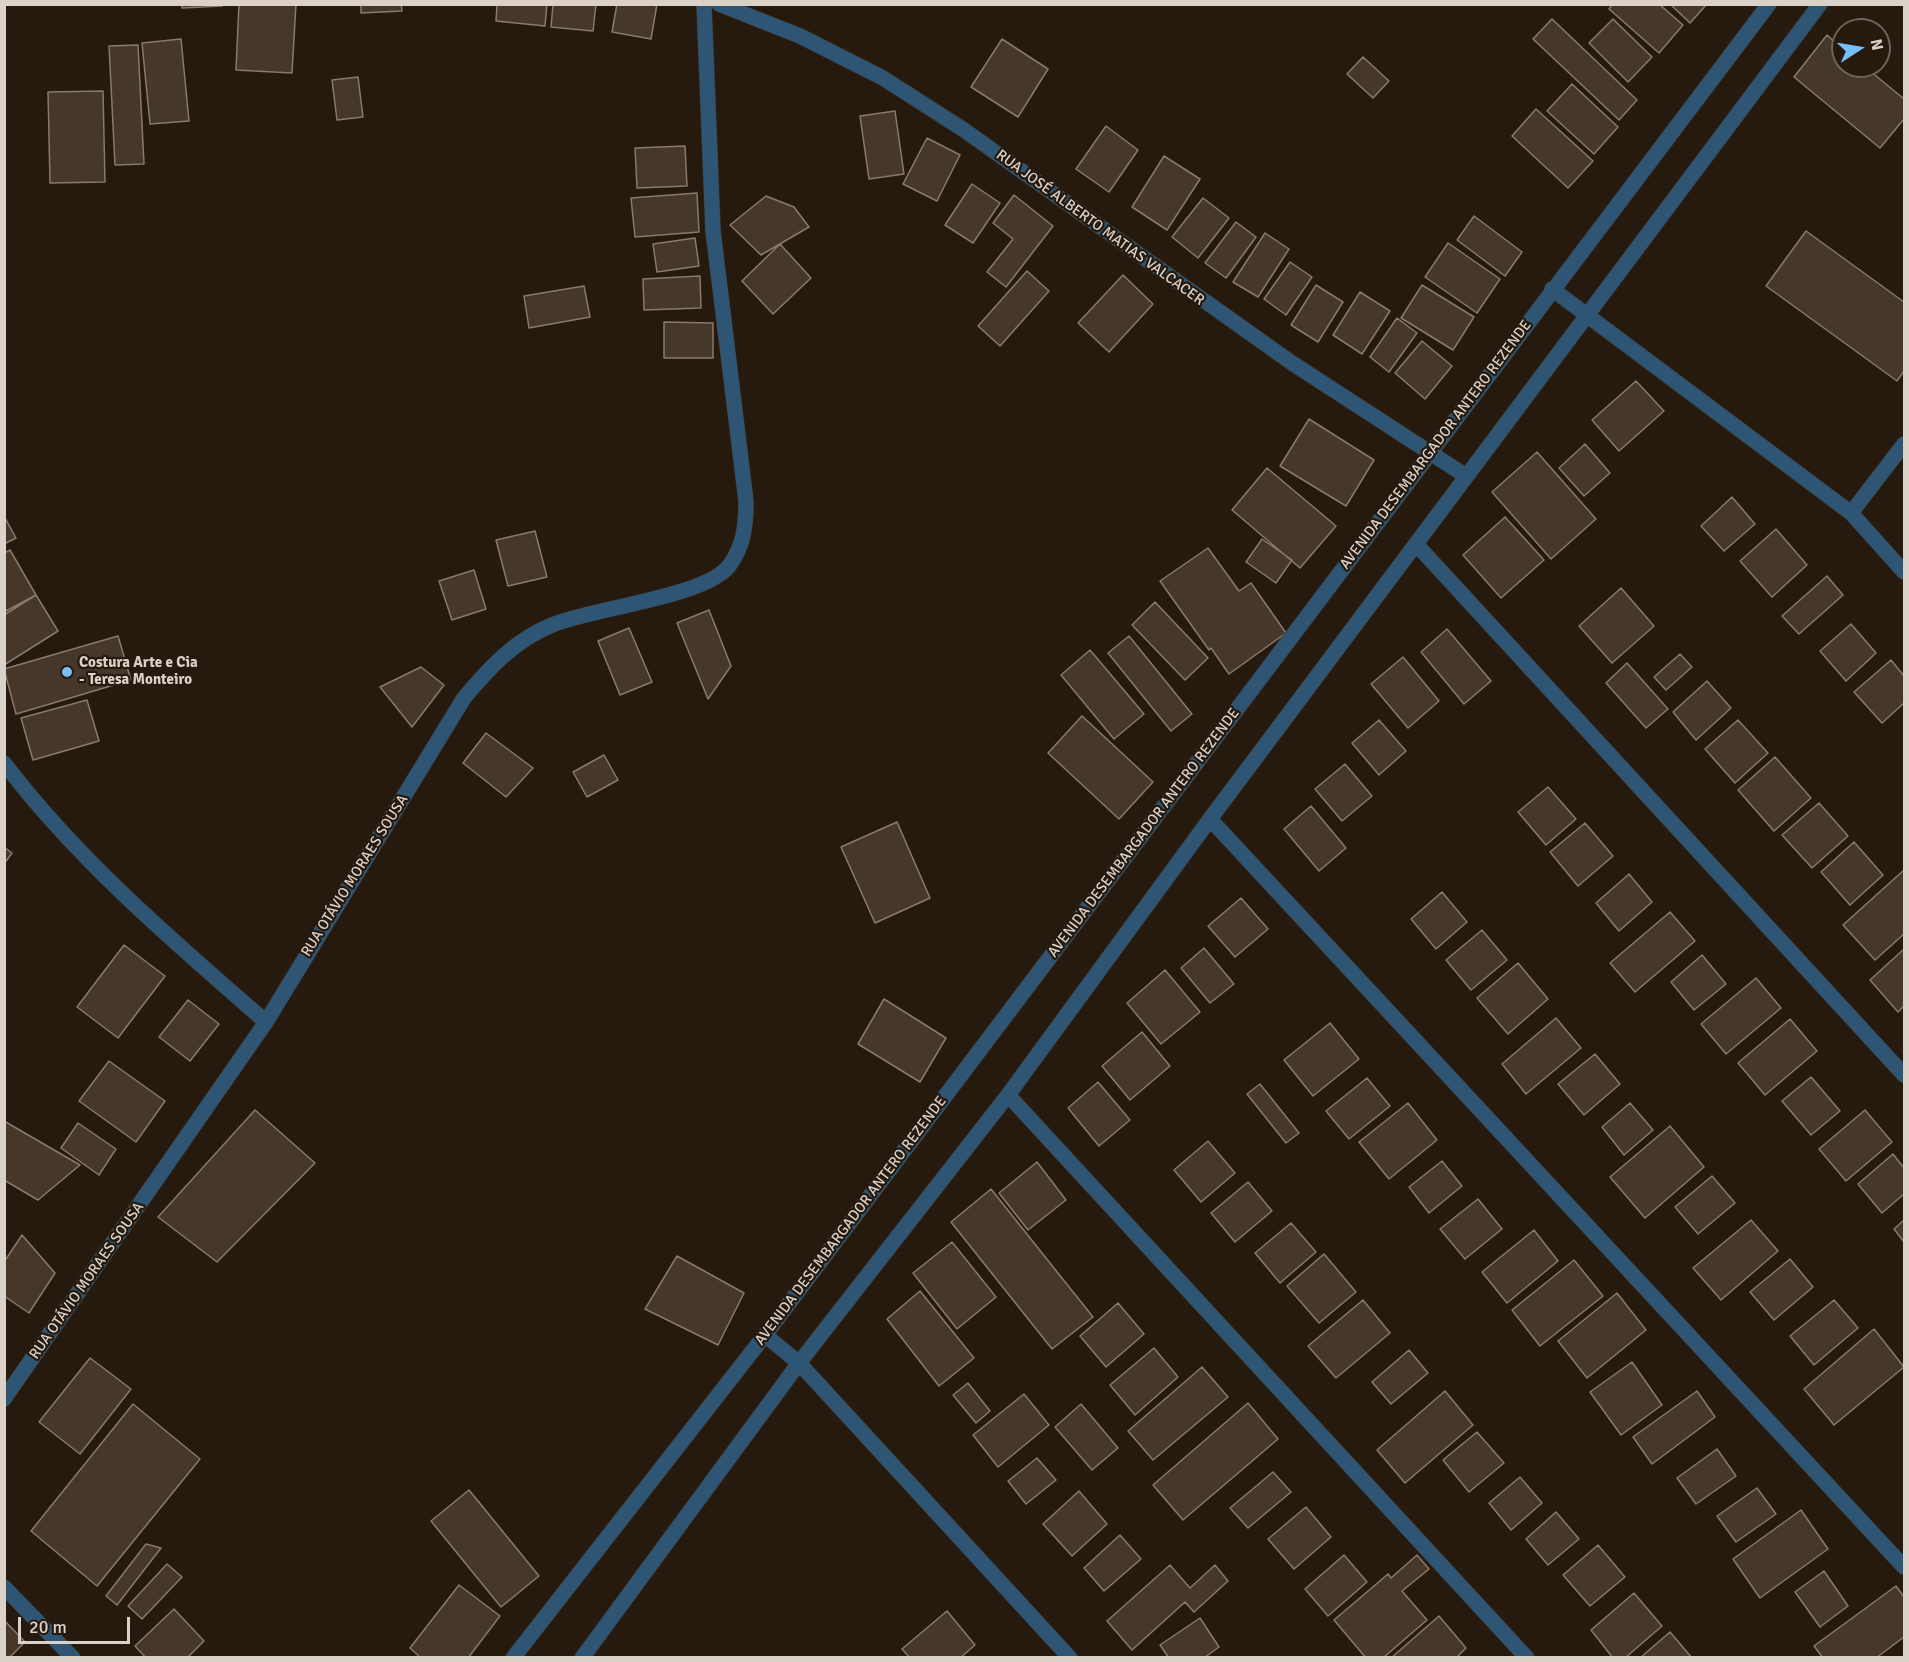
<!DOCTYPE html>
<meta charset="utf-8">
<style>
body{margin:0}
#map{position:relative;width:1909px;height:1662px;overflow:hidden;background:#261a0e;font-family:Signika,sans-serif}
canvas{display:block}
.frame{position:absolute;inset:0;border:6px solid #dad2c9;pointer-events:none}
.north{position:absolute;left:1831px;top:18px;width:60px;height:60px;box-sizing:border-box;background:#261a0e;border:2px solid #6e6459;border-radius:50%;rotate:78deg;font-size:16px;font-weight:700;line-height:24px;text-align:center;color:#dad2c9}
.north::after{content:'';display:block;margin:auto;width:21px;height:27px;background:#76c0f7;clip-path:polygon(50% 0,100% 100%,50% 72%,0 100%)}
.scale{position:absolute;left:18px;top:1617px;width:112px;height:27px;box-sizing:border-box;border:3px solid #dad2c9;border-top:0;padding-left:8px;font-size:18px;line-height:21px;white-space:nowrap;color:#dad2c9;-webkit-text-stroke:4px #261a0e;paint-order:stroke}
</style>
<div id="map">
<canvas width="1909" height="1662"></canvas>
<div class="frame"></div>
<div class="north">N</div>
<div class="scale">20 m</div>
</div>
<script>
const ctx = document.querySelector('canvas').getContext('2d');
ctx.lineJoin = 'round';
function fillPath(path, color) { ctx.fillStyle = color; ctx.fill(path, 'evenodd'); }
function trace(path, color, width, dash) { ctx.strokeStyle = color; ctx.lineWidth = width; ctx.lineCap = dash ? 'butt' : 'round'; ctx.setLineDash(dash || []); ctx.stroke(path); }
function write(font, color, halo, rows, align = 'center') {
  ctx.font = font + ' Signika,sans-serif'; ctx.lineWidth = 4.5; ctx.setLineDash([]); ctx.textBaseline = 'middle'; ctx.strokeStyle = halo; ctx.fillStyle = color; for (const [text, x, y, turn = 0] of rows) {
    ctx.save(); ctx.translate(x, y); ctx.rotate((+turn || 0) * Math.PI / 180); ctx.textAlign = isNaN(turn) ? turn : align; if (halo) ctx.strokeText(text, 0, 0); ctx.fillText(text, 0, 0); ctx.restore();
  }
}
const building = new Path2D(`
 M182 4H222V6L182 8Z
 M239 4H296L292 73 236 70Z
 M361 4H401L402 11 361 13Z
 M497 4H547L545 26 496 21Z
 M553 4H596L593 31 551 27Z
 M617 4H657L651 39 612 32Z
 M1613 4H1659L1683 25 1659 53 1609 9Z
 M1670 4H1707L1690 23Z
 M1552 19 1637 100 1619 120 1533 39Z
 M1613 19 1652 57 1628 82 1589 43Z
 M1827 35 1843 49V66H1864L1904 99V119L1880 148 1794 77Z
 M181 39 189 121 150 124 142 43Z
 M1002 39 1048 69 1018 117 971 87Z
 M138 45 144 164 115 165 109 46Z
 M1363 57 1389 81 1373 98 1347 74Z
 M358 77 363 117 337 120 332 80Z
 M1572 84 1618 127 1594 154 1547 111Z
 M103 91 105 182 50 183 48 92Z
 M1536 109 1593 161 1568 188 1512 136Z
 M895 111 904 174 869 179 860 116Z
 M1106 126 1138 150 1109 192 1076 169Z
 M927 138 960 155 937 201 903 184Z
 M685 146 687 186 637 188 635 148Z
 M1164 156 1200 179 1167 230 1132 207Z
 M972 184 1000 203 973 243 945 225Z
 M697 193 699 232 635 237 631 198Z
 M1014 195 1053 226 1006 287 987 272 1013 239 993 223Z
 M766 196 794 207 809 227 761 255 730 225Z
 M1203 198 1229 218 1198 258 1172 237Z
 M1474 216 1522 252 1505 276 1457 240Z
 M1236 222 1256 237 1226 278 1205 263Z
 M1806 231 1904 302V371L1897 381 1766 286Z
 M1265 233 1289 249 1258 297 1233 282Z
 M695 238 699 266 657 272 653 244Z
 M1448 243 1500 279 1477 313 1425 277Z
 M780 244 811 278 773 314 742 281Z
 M1290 262 1312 277 1286 315 1264 299Z
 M1027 271 1049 291 1000 346 978 326Z
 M1123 275 1153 304 1109 352 1078 323Z
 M700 276 701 308 644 310 643 279Z
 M1316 285 1343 302 1318 342 1291 325Z
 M1422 285 1474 317 1453 350 1401 318Z
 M584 286 590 317 529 328 524 296Z
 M1360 292 1390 311 1362 354 1333 335Z
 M1397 318 1417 333 1389 372 1370 357Z
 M664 322 713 323V358H664Z
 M1422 341 1452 366 1425 399 1395 373Z
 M1636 381 1664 411 1619 451 1592 420Z
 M1309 419 1374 460 1346 506 1280 466Z
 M1585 444 1610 473 1584 496 1559 468Z
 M1537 452 1596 519 1551 559 1492 492Z
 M1267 468 1336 526 1300 568 1232 510Z
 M1732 497 1755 524 1724 551 1701 526Z
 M4 516 16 538 4 544Z
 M1505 517 1544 560 1501 598 1463 555Z
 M1776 529 1807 565 1772 597 1740 561Z
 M535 531 547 577 508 586 496 540Z
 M1262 539 1292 560 1276 583 1246 562Z
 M1208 548 1239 591 1251 583 1286 633 1229 674 1211 648 1209 650 1160 581Z
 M10 550 36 595 4 612V553Z
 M474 570 486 609 452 620 439 581Z
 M1827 576 1843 595 1799 634 1782 616Z
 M1621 588 1654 626 1612 663 1579 626Z
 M36 595 58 631 4 665V615Z
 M1155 602 1208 658 1185 680 1132 625Z
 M709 610 731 666 708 699 677 623Z
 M1851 624 1876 653 1846 681 1820 651Z
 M629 628 652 682 620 695 598 641Z
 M1447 629 1491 681 1464 704 1421 652Z
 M118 636 131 680 16 714 4 669Z
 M1129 636 1192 714 1171 731 1108 653Z
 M1090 650 1144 714 1114 739 1061 675Z
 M1680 654 1692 667 1666 690 1654 677Z
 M1403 657 1439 701 1408 728 1371 684Z
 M1891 660 1904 676V703L1882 723 1854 692Z
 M1627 663 1668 709 1646 728 1606 683Z
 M421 667 444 685 412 727 380 687Z
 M1707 681 1731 708 1696 740 1673 712Z
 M87 700 99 741 33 760 21 718Z
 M1082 716 1153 782 1119 819 1048 753Z
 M1379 720 1406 751 1379 775 1352 743Z
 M1738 720 1768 753 1735 783 1705 749Z
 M486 733 533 768 506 797 463 763Z
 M604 755 618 780 587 797 573 772Z
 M1775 757 1811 798 1774 831 1738 790Z
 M1345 764 1372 796 1342 821 1315 789Z
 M1548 787 1576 819 1546 845 1518 812Z
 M1819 803 1848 836 1812 868 1782 835Z
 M1311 806 1346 848 1319 871 1284 829Z
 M897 822 930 898 875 923 841 847Z
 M1585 823 1613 856 1578 886 1550 852Z
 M1854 842 1883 875 1850 905 1821 872Z
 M4 847 12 853 4 864Z
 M1904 870V934L1875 960 1843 925Z
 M1629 874 1652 902 1619 931 1596 903Z
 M1442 892 1467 922 1436 949 1411 919Z
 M1241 898 1268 929 1235 957 1208 926Z
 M1670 912 1695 941 1635 992 1610 963Z
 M1482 930 1507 960 1471 990 1446 960Z
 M124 945 165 976 118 1038 77 1007Z
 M1204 948 1234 984 1210 1003 1181 968Z
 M1904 949V1006L1898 1012 1870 980Z
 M1702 955 1726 984 1694 1010 1671 982Z
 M1518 963 1548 999 1508 1034 1477 998Z
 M1165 970 1200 1012 1161 1044 1127 1003Z
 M1756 978 1781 1008 1726 1054 1701 1024Z
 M884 999 946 1038 920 1082 858 1044Z
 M188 1000 219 1024 190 1061 159 1037Z
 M1556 1018 1581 1048 1526 1094 1502 1064Z
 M1790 1019 1817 1051 1765 1095 1738 1063Z
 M1330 1023 1359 1059 1313 1096 1284 1060Z
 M1142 1032 1170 1066 1130 1100 1102 1066Z
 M1595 1054 1620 1084 1584 1115 1558 1084Z
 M109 1061 165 1101 136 1142 79 1101Z
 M1811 1077 1840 1111 1811 1135 1782 1101Z
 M1367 1078 1390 1106 1349 1139 1326 1111Z
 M1098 1082 1130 1120 1099 1146 1068 1108Z
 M1260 1084 1299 1133 1286 1143 1247 1094Z
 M1408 1103 1437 1140 1389 1179 1359 1142Z
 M1630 1103 1653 1130 1624 1155 1602 1127Z
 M255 1110 315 1163 217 1262 158 1217Z
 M1865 1110 1892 1142 1846 1181 1819 1149Z
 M4 1121 80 1165 38 1200 4 1180Z
 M78 1123 116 1149 99 1175 61 1148Z
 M1670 1126 1704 1167 1645 1218 1610 1177Z
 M1208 1141 1235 1173 1201 1202 1174 1170Z
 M1893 1154 1904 1168V1194L1882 1213 1858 1184Z
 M1442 1161 1462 1186 1429 1213 1409 1187Z
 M1037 1162 1066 1200 1028 1230 999 1193Z
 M1712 1176 1735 1203 1698 1234 1675 1207Z
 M1248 1182 1272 1211 1235 1242 1211 1213Z
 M991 1189 1093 1317 1052 1349 951 1222Z
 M1478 1199 1502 1229 1465 1259 1440 1229Z
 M1751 1220 1778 1251 1721 1300 1693 1268Z
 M1904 1220V1242L1894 1229Z
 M1291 1223 1316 1252 1280 1283 1255 1253Z
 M1534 1230 1558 1261 1507 1303 1482 1272Z
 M22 1235 55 1273 29 1313 4 1296V1262Z
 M952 1242 996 1297 957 1329 913 1273Z
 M1324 1254 1356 1292 1319 1323 1287 1286Z
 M677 1256 744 1293 718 1345 645 1309Z
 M1790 1259 1813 1287 1774 1320 1750 1292Z
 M1574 1260 1603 1296 1540 1346 1512 1310Z
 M920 1291 974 1358 939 1386 887 1319Z
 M1617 1293 1646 1330 1587 1378 1558 1341Z
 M1363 1300 1390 1333 1336 1378 1308 1346Z
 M1834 1300 1858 1328 1814 1365 1790 1336Z
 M1118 1303 1144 1334 1106 1367 1080 1336Z
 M1874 1329 1904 1367 1834 1425 1804 1389Z
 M1154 1348 1178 1377 1135 1415 1110 1385Z
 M1409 1350 1428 1373 1391 1404 1372 1382Z
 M90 1358 131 1389 80 1454 39 1422Z
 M1632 1362 1662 1405 1621 1435 1590 1392Z
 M1202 1367 1228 1397 1153 1460 1128 1431Z
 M968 1383 990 1411 976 1423 953 1395Z
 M1445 1391 1473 1425 1405 1483 1377 1450Z
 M1697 1391 1715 1417 1652 1464 1633 1437Z
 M1024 1394 1049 1425 998 1467 973 1435Z
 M1248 1403 1278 1439 1183 1520 1153 1485Z
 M133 1404 200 1459 97 1586 31 1531Z
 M1081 1404 1118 1448 1092 1470 1055 1427Z
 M1477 1432 1504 1463 1469 1492 1443 1460Z
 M1717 1449 1736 1476 1696 1504 1677 1478Z
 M1037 1458 1056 1480 1026 1504 1008 1481Z
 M1273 1472 1291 1492 1248 1528 1230 1508Z
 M1520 1477 1542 1503 1511 1530 1489 1503Z
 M1757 1488 1776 1514 1736 1542 1717 1516Z
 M469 1490 539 1576 501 1607 431 1521Z
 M1079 1491 1107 1524 1072 1556 1043 1524Z
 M1306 1507 1331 1537 1294 1569 1268 1539Z
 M1801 1510 1828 1549 1760 1598 1733 1559Z
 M1556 1512 1579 1539 1548 1565 1526 1539Z
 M1120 1535 1141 1559 1104 1591 1084 1568Z
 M146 1544 161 1548 117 1605 106 1596Z
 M1598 1545 1625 1577 1590 1606 1563 1575Z
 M1344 1555 1367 1582 1328 1616 1305 1589Z
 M1417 1555 1429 1569 1402 1591 1427 1620 1383 1658H1366L1334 1620 1388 1574 1391 1578Z
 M167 1564 182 1577 142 1619 128 1606Z
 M1170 1565 1190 1588 1215 1565 1228 1581 1194 1612 1185 1602 1132 1650 1107 1621Z
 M1824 1571 1848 1606 1820 1627 1795 1592Z
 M459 1585 500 1616 468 1658H421L410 1648Z
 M1896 1586 1904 1597V1637L1876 1658H1823L1814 1646Z
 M1634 1593 1662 1626 1625 1658H1613L1591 1630Z
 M174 1609 204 1641 187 1658H146L135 1646Z
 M947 1611 975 1645 960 1658H910L902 1649Z
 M1439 1616 1466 1648 1456 1658H1391Z
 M1200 1618 1219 1647 1204 1658H1169L1160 1645Z
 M4 1620 25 1642 9 1658H4Z
 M1670 1632 1692 1658H1640Z`);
fillPath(building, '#45382b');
trace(building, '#897a6b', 1.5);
const minor = new Path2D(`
 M719 4 800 36 883 78 964 130 1292 363 1466 476
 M1552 289 1851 513 1904 572
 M1851 513 1904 444
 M1416 544 1904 1075
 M4 763C79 861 173 941 266 1022
 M1210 819 1904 1567
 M1008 1095 1527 1658
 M765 1335 799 1363 1070 1658
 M4 1399 266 1022 464 698C489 668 515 640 552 625 592 608 705 597 729 566 744 546 746 525 746 501L713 231 704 4
 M4 1587 73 1658
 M513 1658 765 1335 1769 4
 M582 1658 799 1363 1008 1095 1210 819 1820 4`);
trace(minor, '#3f3428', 16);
trace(minor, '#2e5674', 15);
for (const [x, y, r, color] of [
 [67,672,6,"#76c0f7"]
]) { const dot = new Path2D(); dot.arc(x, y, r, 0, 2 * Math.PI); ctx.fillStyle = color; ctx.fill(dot); trace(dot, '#261a0e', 2); }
write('15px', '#dad2c9', '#261a0e', [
 ["RUA JOSÉ ALBERTO MATIAS VALCACER",1100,228,36],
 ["AVENIDA DESEMBARGADOR ANTERO REZENDE",1436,445,-53],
 ["AVENIDA DESEMBARGADOR ANTERO REZENDE",1144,833,-53],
 ["RUA OTÁVIO MORAES SOUSA",355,876,-58],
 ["AVENIDA DESEMBARGADOR ANTERO REZENDE",851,1221,-53],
 ["RUA OTÁVIO MORAES SOUSA",87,1281,-55]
]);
write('bold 15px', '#dad2c9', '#261a0e', [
 ["Costura Arte e Cia",79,663],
 ["- Teresa Monteiro",79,680]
], 'left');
</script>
